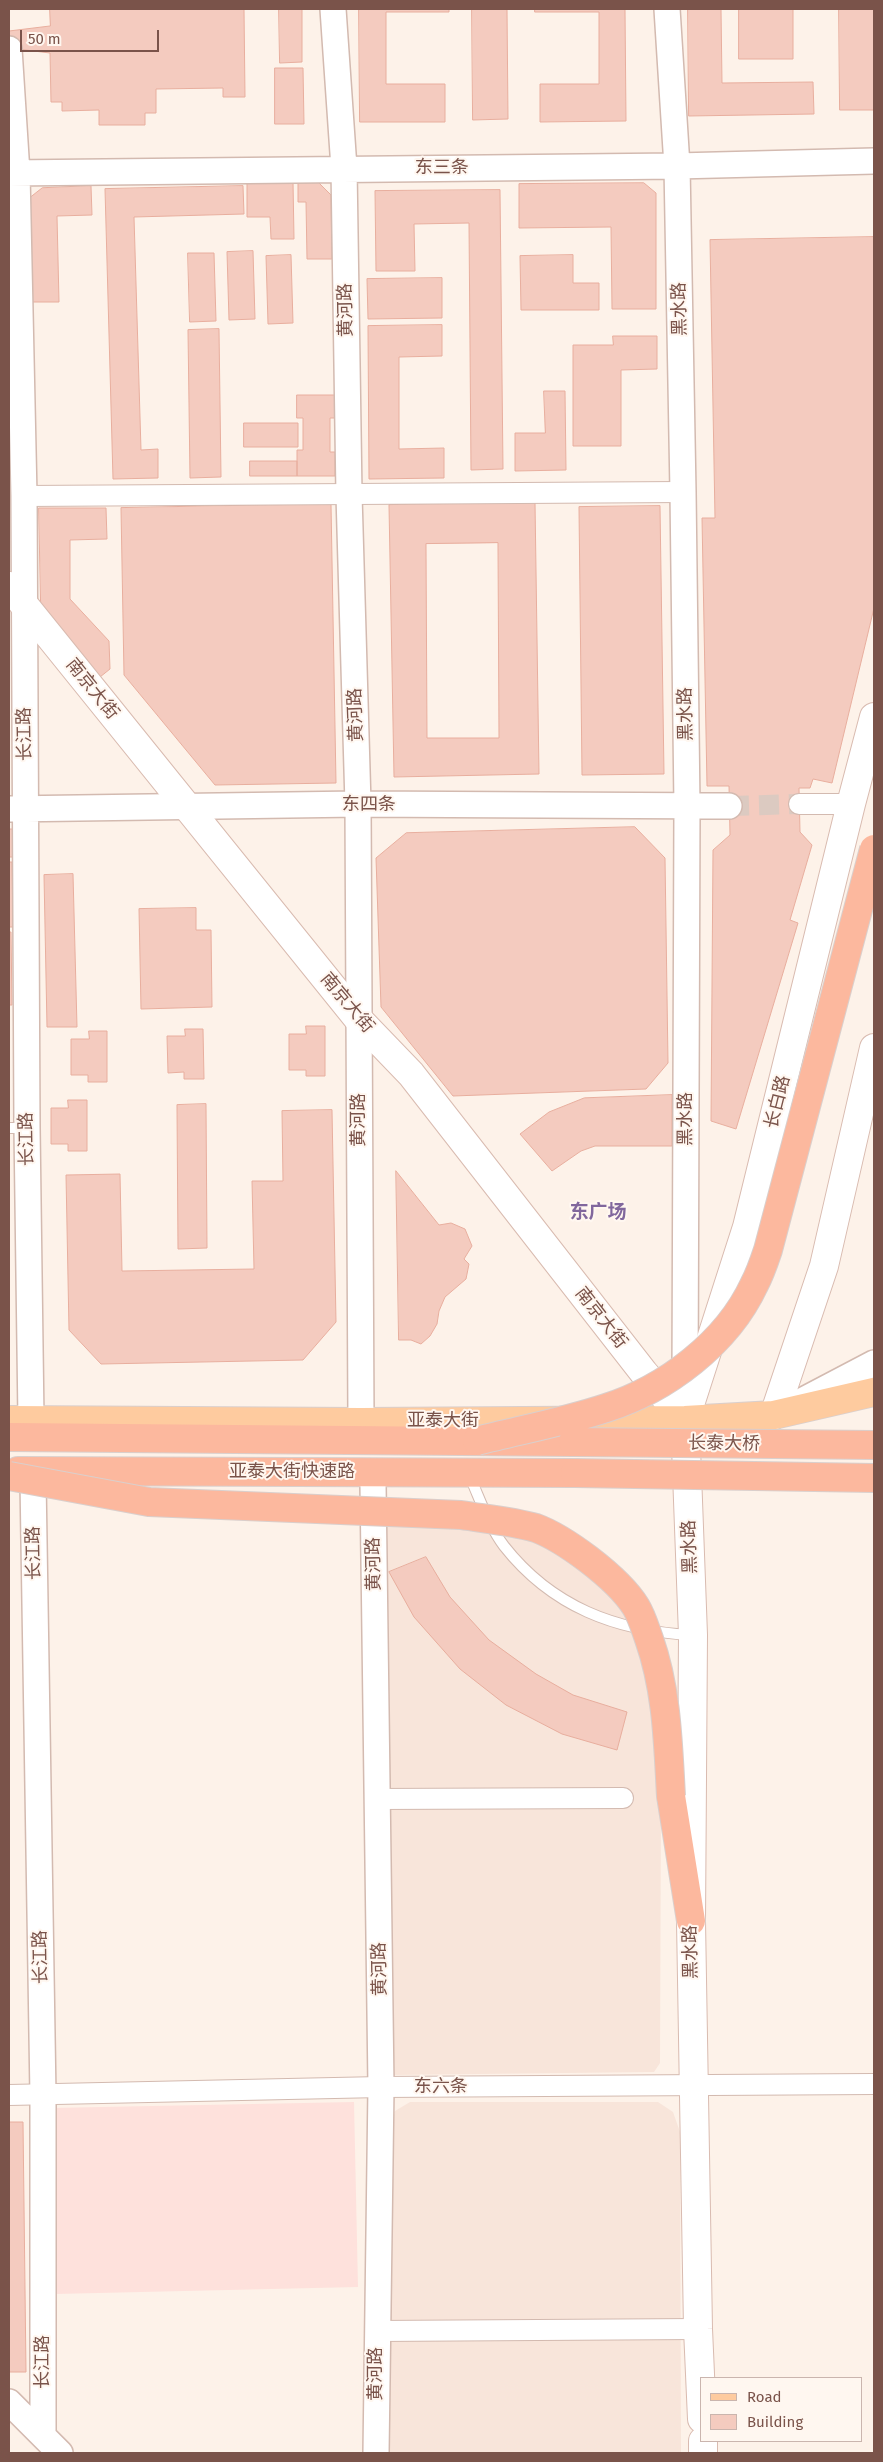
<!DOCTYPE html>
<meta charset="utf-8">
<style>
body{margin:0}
#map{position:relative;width:883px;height:2462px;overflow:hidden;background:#fdf2e9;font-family:"Fira Sans",sans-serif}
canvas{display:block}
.frame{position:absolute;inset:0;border:10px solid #7a534a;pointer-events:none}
.legend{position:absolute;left:700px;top:2377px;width:162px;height:65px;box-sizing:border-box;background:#fff7f0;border:1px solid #cab5ae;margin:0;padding:6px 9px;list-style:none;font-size:15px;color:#7a534a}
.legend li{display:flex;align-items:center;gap:10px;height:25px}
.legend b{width:25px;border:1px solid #cab5ae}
.scale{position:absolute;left:20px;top:30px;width:139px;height:22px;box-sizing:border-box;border:2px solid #7a534a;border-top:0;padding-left:6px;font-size:15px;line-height:18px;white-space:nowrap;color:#7a534a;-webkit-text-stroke:4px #fff7f0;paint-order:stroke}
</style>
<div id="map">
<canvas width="883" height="2462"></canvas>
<div class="frame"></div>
<ul class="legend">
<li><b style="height:6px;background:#fecb9f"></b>Road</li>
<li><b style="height:14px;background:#f4cbbf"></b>Building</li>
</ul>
<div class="scale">50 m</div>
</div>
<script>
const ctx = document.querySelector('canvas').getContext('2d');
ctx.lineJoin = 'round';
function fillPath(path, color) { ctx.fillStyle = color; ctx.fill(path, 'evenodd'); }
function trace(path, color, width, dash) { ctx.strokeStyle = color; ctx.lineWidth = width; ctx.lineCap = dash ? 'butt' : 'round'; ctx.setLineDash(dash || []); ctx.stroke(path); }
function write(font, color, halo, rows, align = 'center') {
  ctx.font = font + ' "Fira Sans","Noto Sans SC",sans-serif'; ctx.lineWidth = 4; ctx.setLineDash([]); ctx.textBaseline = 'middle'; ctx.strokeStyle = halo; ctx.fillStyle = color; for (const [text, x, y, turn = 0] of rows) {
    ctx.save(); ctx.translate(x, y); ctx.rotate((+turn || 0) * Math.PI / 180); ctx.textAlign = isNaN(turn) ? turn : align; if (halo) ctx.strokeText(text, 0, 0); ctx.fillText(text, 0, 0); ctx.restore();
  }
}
fillPath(new Path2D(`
 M384 1525 515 1533 544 1542 582 1564 631 1619 652 1675 661 1796 660 2063 654 2072 391 2075Z
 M410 2102H658L673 2112 680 2132 681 2453H385L392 2123 395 2111Z`), '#f8e5da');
fillPath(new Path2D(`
 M354 2102 358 2287 55 2294 51 2108Z`), '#fee1dc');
const building = new Path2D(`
 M50 9H244L245 97H223V88L156 89V113H145V125H99V110L62 111V102H51L50 53 9 48V31L50 26Z
 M279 9H302V62L280 63Z
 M359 9H449V12H386V84H445V122H360Z
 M472 9H507L508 119 473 120Z
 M535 9H625L626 121 540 122V84H599V12H535Z
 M688 9H721L722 83 813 82 814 114 689 116Z
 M739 9H793V59H739Z
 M839 9H874V110H840Z
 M275 68H303L304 124H275Z
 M293 181 294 239H271L270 217H247V182Z
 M317 181 331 195 332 259H307L306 202H298V182Z
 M644 183 656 193V309H612L611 227 519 228V184Z
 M91 186 92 215 57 216 59 302H30L28 199 42 188Z
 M243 186 244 214 134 217 141 450 158 449V478L113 479 105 189Z
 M500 190 503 469 471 470 469 223 414 224 415 271H376L375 191Z
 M874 237V608L832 783 813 779 810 788H799L800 832 812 845 790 920 798 923 736 1129 711 1121 713 850 730 835 729 786H707L702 518H715L710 240Z
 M253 251 255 319 229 320 227 252Z
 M188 253H214L216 321 190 322Z
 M291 255 293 323 268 324 266 256Z
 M573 255V283H599V310H521L520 256Z
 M442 278V318L368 319 367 279Z
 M442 325V356L399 357V449L444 448V478L369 479 368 326Z
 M219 329 221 477 190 478 188 330Z
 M613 336H657V369L621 370V446H573V345H613Z
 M544 391H565L566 470 515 471V433H545Z
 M297 395H335V418H330V452H335V476H297V450H303V418H297Z
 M244 423H298V447H244Z
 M250 461H297V476H250Z
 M535 502 539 774 394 777 389 505ZM498 543 499 738H427L426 544Z
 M331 504 336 783 215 785 124 675 121 508Z
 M660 506 664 774 582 775 579 507Z
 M39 508H106L107 539 70 540V599L109 641 110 669 95 681 41 612Z
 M635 827 665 858 668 1063 646 1089 453 1096 381 1007 376 858 406 833Z
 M9 829H13V857H9Z
 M9 862H12L13 927H9Z
 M73 874 77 1027H47L44 875Z
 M196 908V930H211L212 1007 141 1009 139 909Z
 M9 932H11L12 1005H9Z
 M306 1026H325V1076H306V1070H289V1034H306Z
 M185 1029H203L204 1079H184V1072L168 1073 167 1036H185Z
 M89 1031H107V1082H88V1075H71V1039H89Z
 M672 1095V1146H595L581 1151 552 1171 520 1134 549 1112 584 1098Z
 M68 1100H87V1151H68V1144H51V1108H68Z
 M206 1104 207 1248 178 1249 177 1105Z
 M332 1110 336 1322 303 1360 101 1364 69 1330 66 1175 120 1174 122 1271 254 1269 252 1181H283L282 1111Z
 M396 1171 439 1225 451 1223 465 1229 472 1246 464 1259 469 1264 466 1279 445 1297 439 1311 437 1324 430 1336 421 1344 411 1340H399Z
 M426 1557 450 1597 489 1640 536 1674 573 1695 627 1712 617 1750 562 1734 506 1705 460 1669 414 1617 389 1572Z
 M9 2122H23L26 2372H9Z`);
fillPath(building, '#f4cbbf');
trace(building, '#e8ae9e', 1);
trace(new Path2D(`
 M729 806 799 804`), '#dccac1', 20, [20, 10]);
const service = new Path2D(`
 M9 1128H27
 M473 1484C482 1505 491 1529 504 1546 552 1607 616 1631 691 1635`);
const minor = new Path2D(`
 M24 496 683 492
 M799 804H851
 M377 1799 623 1798
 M9 2095 381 2087 874 2084
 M376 2331 698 2329`);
const tertiary = new Path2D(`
 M333 9 344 168 349 495 358 804 361 1422
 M667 9 677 166 683 492 687 806 685 1382
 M9 49 17 173 24 496 27 1128 31 1420
 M9 173 677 166 874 161
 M9 809 358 804 729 806
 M794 1405 874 1363
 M33 1480 43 2096V2435
 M373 1484 381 2087 376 2453
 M9 2402 60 2453`);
const secondary = new Path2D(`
 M9 586 359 1020 411 1074 644 1373 685 1420
 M774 1415 824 1266 874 1048
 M702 2419 698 2329 691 1921 693 1635 685 1420 747 1227 851 804 874 717
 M703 2441V2453`);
const primary = new Path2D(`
 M9 1420 361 1422 685 1420 774 1415 874 1392`);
const trunk = new Path2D(`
 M9 1437 573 1442
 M18 1471 575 1473
 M671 1796 691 1921`);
trace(service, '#d3bab0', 12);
trace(minor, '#d3bab0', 22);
trace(tertiary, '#d3bab0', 28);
trace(secondary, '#d9bbb0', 30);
trace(primary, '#dacfcc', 30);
trace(trunk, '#dacfcc', 30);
trace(service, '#fff', 10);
trace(minor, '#fff', 20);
trace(tertiary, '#fff', 25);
trace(secondary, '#fff', 28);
trace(primary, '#fecb9f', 28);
trace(trunk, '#fcb89e', 28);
const trunkBridge = new Path2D(`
 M477 1441C520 1430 564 1422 606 1408 666 1389 727 1343 754 1285 760 1274 764 1262 768 1250L874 849
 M573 1442 874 1445
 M575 1473 874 1478
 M9 1476 149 1502 461 1515C486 1519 511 1521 536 1528 555 1535 572 1547 588 1559 605 1572 625 1589 636 1607 642 1617 645 1628 649 1639 667 1690 668 1743 671 1796`);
trace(trunkBridge, '#dacfcc', 30, []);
trace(trunkBridge, '#fcb89e', 28);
write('18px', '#7a534a', '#fff7f0', [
 ["东三条",442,168],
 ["黑水路",680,309,-91],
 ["黄河路",346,310,-91],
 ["南京大街",92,689,51],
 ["黑水路",686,714,-91],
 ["黄河路",356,715,-92],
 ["长江路",25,734,-91],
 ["东四条",369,805],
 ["南京大街",347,1003,50],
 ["长白路",778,1102,-76],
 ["黑水路",686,1119,-90],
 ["黄河路",359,1120,-90],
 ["长江路",27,1139,-91],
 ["南京大街",601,1318,52],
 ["亚泰大街",443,1421],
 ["长泰大桥",724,1444,1],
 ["亚泰大街快速路",292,1472],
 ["黑水路",690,1547,-92],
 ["长江路",34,1553,-91],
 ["黄河路",374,1564,-91],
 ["黑水路",691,1952,-91],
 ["长江路",41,1957,-91],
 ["黄河路",380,1969,-91],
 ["东六条",441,2087],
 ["长江路",43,2362,-90],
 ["黄河路",376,2374,-90]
]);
write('bold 19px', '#81679d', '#fff7f0', [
 ["东广场",598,1213]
]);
</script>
